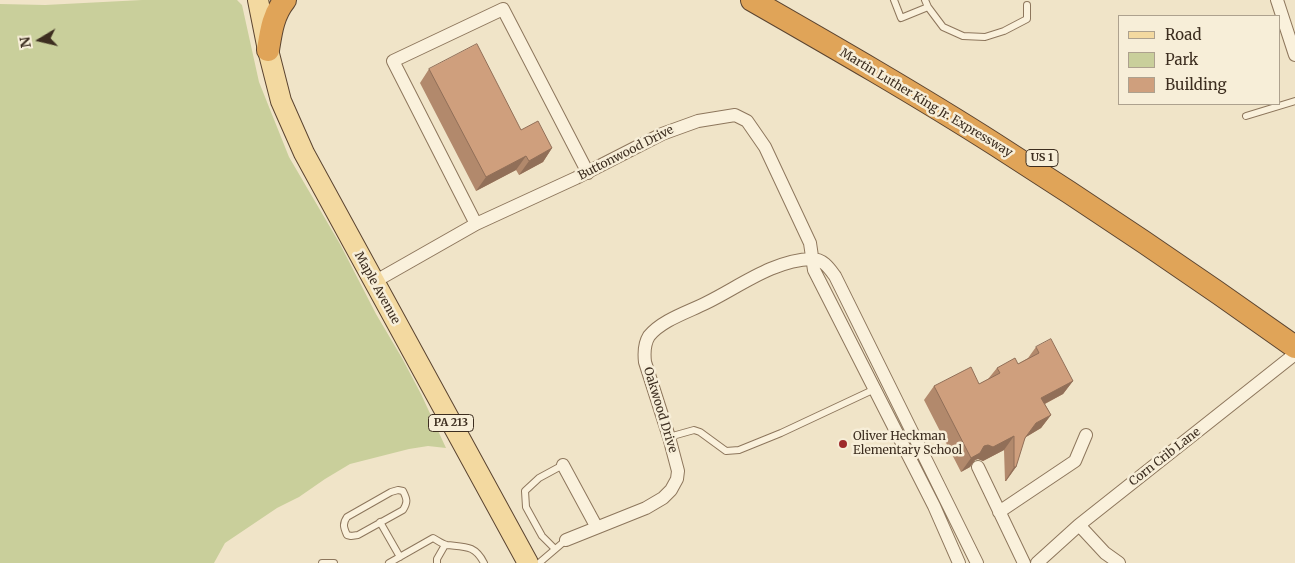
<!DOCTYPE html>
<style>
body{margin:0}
#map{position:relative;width:1295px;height:563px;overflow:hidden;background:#f0e4c8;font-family:Merriweather,serif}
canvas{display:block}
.legend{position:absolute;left:1118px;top:15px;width:162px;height:90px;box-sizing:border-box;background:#f7eed8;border:1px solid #ada18e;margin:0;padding:6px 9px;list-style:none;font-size:15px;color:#3d2e20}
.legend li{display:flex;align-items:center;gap:10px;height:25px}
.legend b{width:25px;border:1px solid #ada18e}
.north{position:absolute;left:15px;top:15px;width:50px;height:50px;-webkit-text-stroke:4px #f7eed8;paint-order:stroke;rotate:261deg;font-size:14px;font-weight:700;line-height:20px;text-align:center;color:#3d2e20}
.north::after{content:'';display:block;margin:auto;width:18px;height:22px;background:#3d2e20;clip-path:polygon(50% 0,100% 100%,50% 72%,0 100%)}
</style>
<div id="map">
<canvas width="1295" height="563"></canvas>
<ul class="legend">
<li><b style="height:6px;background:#f3d9a0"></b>Road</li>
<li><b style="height:14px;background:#c9cf9b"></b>Park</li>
<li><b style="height:14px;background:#cf9f7d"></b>Building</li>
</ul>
<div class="north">N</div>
</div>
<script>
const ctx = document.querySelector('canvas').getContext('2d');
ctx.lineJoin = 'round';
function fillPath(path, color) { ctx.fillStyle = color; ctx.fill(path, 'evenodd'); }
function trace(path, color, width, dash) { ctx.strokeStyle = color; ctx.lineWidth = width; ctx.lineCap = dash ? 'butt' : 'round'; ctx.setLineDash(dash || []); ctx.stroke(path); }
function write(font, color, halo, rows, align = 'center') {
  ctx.font = font + ' Merriweather,serif'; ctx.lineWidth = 5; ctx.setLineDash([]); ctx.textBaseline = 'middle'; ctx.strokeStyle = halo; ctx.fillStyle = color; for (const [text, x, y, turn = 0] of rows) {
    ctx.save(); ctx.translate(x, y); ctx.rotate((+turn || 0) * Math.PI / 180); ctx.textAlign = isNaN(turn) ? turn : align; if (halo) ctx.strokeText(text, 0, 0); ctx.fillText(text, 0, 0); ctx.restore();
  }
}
fillPath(new Path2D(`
 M142 0H237L242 5 259 82 289 157 340 244 376 314 402 358 421 394 446 448 428 446 409 449 350 464 325 479 299 497 277 508 225 543 214 563H0V4L45 5Z`), '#c9cf9b');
const service = new Path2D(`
 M894 0 901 18 928 7 925 0
 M928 7 943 27 963 36 985 37 1004 31 1027 19V5
 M1246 116 1295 101
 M669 437 694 430 700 432 726 451 739 450 781 433 877 388
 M398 490 403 491C407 499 408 502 403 510L358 535 351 536 347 535C344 528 342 524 347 517L391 492Z
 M380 522 400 557
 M555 549 542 536 526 507 525 491 539 478 563 465
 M322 563H334
 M389 563 433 538C437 540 442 544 447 545 465 547 475 545 484 563
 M437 563V559L445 545
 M539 563 566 540`);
const minor = new Path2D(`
 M1277 0 1295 55
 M476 224 393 61 503 9 588 173
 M374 282 476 224 576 178 662 134 698 121 735 115 747 121 765 147 810 243 814 270 934 506 959 563
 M563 465 596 526
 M978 467 1024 563
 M999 512 1075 461 1086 435
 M1079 525 1105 553 1119 563
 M566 540 646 508 663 498 671 490 677 479 678 471 669 437 645 362C644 353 644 344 649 336 662 320 688 312 706 303 739 287 773 260 812 259 823 259 829 268 835 276L977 563
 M1037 563 1079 525 1295 354`);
const primary = new Path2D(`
 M258 0 268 50 281 101 304 153 528 563`);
const motorway = new Path2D(`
 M752 0C834 47 916 94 996 145 1098 210 1197 277 1295 347
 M268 50C271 31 273 15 285 0`);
trace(service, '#8d765c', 8);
trace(minor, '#8d765c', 14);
trace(primary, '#5b4430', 22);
trace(motorway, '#5b4430', 24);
trace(service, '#faf1dc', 6);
trace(minor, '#faf1dc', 12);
trace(primary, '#f3d9a0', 20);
trace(motorway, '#e0a458', 22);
fillPath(new Path2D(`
 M429 69 521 130 552 148 543 162 519 175 516 170 476 191 420 83Z
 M1036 347 1073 381 1063 394 1045 404 1051 415 1041 428 1026 437 1024 440 1016 467 1006 481H1005L1004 450 983 461 978 459 975 460 970 467 961 472 924 400 934 386 979 384 988 379 997 368 1018 364 1028 358Z`), '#b2896c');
fillPath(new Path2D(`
 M552 148 543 162 519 175 529 161Z
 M526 156 516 170 476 191 486 177Z
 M1073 381 1063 394 1031 411 1041 398Z
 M1051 415 1041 428 1026 437 1015 452 1036 423Z
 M1014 436 1004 450 983 461 978 459 975 460 970 467 961 472 971 458 984 446Z
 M1014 467H1016L1006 481H1005Z`), '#916f58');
const building = new Path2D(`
 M477 44 521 130 538 121 552 148 529 161 526 156 486 177 429 69Z
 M1051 339 1073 381 1041 398 1051 415 1036 423 1025 438 1016 467H1014V436L993 447 988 445 984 446 980 453 971 458 934 386 971 367 979 384 1000 373 997 368 1015 358 1018 364 1039 353 1036 347Z`);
fillPath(building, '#cf9f7d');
trace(building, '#916f58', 1);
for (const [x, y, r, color] of [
 [843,444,5,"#9e2a2b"]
]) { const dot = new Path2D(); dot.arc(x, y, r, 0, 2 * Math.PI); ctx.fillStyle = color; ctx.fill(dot); trace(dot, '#f7eed8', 2); }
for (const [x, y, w] of [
 [1042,158,32],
 [451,423,45]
]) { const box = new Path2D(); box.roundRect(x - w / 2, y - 8.5, w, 17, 4); ctx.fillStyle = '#f7eed8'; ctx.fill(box); trace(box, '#3d2e20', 1); }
write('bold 11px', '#3d2e20', null, [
 ["US 1",1042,158],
 ["PA 213",451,423]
]);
write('12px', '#3d2e20', '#f7eed8', [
 ["Martin Luther King Jr. Expressway",926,103,31],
 ["Buttonwood Drive",626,153,-27],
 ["Maple Avenue",377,288,61],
 ["Oakwood Drive",660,410,73],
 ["Corn Crib Lane",1165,457,-38]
]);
write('12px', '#3d2e20', '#f7eed8', [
 ["Oliver Heckman",853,437],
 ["Elementary School",853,451]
], 'left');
</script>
